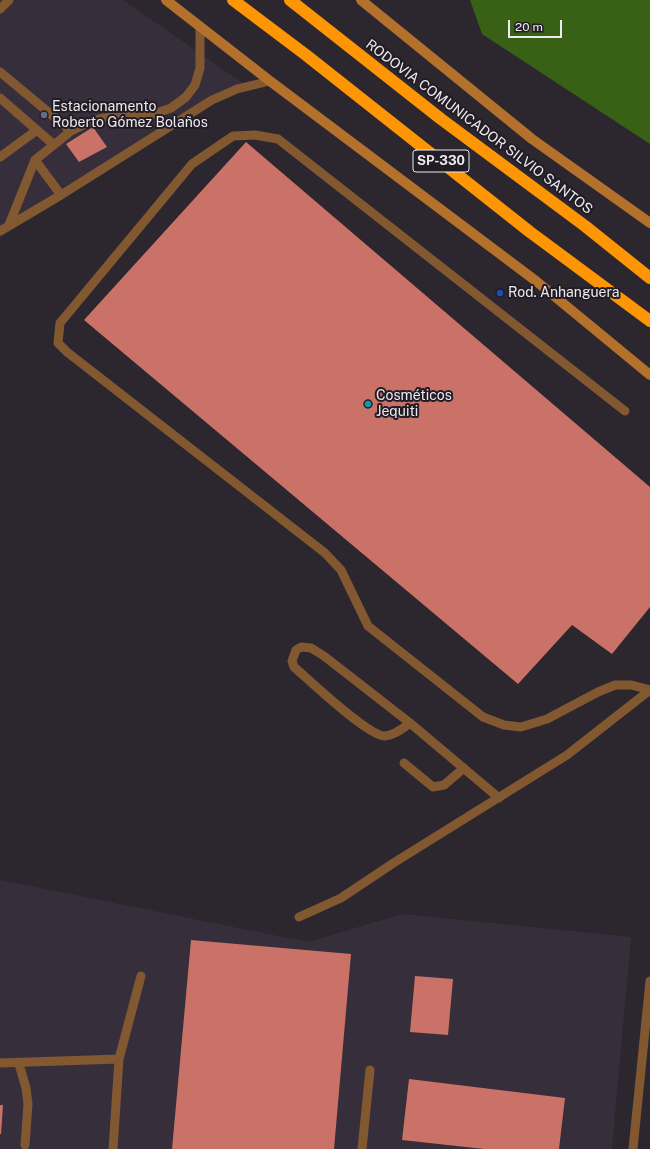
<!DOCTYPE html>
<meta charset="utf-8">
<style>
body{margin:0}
#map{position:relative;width:650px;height:1149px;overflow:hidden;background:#2c262f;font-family:"Public Sans",sans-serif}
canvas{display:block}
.scale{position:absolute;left:508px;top:20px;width:54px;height:18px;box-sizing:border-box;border:2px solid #ece9ef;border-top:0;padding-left:5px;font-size:12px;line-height:14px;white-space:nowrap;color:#ece9ef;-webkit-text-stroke:3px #221d25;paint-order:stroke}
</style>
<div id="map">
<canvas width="650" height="1149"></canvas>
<div class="scale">20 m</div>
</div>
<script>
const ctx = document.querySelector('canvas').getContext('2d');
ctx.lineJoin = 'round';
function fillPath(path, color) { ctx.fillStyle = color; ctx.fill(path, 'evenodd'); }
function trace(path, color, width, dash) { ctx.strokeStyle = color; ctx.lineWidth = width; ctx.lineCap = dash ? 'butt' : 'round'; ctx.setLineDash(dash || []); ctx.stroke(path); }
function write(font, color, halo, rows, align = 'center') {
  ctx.font = font + ' "Public Sans",sans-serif'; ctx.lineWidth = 4; ctx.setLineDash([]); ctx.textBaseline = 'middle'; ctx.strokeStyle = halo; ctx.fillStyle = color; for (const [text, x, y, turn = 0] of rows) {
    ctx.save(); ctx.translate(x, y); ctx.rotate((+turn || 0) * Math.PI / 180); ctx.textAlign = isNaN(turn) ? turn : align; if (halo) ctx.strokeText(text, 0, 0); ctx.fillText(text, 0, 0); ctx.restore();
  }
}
fillPath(new Path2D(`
 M0 0H123L244 84 0 238Z
 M0 880 308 942 402 914 631 937 612 1149H0Z`), '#372e3c');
fillPath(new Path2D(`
 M470 0H650V144L482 34Z`), '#386116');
fillPath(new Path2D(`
 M93 127 107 147 79 162 66 144Z
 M246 142 650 487V607L612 654 572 625 518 684 84 320Z
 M191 940 351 954 334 1149H172Z
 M415 976 453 979 448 1035 410 1032Z
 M409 1079 565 1098 559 1149H484L402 1140Z
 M0 1105H3L1 1134H0Z`), '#ca7267');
trace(new Path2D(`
 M0 9 9 0
 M0 72 71 131
 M0 98 53 144
 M0 157 37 130
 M35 160 61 195
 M9 225 35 160 71 131 89 122 103 118 151 115 171 108 186 97 195 85 200 68V26
 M0 231 61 195 212 100 237 89 270 81
 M625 411 278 139 255 135 233 136 192 164 60 323 58 343 67 352 325 553 341 570 368 626 483 717 504 725 521 727 547 719 598 692 615 685H631L650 690
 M410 723C403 728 395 735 385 736 369 737 309 680 294 667L292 661 296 650 301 647 311 648 324 656 410 723 499 798
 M404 763 433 787 444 785 464 768
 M299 917 341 898 395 862 567 755 650 690
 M0 1063 119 1059
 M19 1064 26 1088 28 1104 25 1145
 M113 1149 119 1059 141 976
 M362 1149 370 1070
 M633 1149 650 981`), '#825830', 9);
trace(new Path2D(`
 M166 0 270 81 536 281 650 375
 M361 0 532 139 650 223`), '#b4712c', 10);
trace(new Path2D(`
 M233 0 306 55 530 232 650 321
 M290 0 441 119 585 226 650 278`), '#fd9504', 12);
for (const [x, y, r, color] of [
 [44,115,4,"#5c6f8a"],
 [500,293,4,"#1a4fb4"],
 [368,404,4,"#0f9aa8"]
]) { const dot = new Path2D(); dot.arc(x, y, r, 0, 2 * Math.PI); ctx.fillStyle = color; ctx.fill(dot); trace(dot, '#221d25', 1.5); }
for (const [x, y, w] of [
 [441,161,56]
]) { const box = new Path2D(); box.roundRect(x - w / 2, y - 11, w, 22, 3); ctx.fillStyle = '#221d25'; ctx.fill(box); trace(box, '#ece9ef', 1); }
write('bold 13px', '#ece9ef', null, [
 ["SP-330",441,161]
]);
write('14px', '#ece9ef', '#221d25', [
 ["Estacionamento",52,107],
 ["Roberto Gómez Bolaños",52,123],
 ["Rod. Anhanguera",508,293],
 ["Cosméticos",376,396],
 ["Jequiti",376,412]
], 'left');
write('14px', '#ece9ef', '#221d25', [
 ["RODOVIA COMUNICADOR SILVIO SANTOS",479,127,37]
]);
</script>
